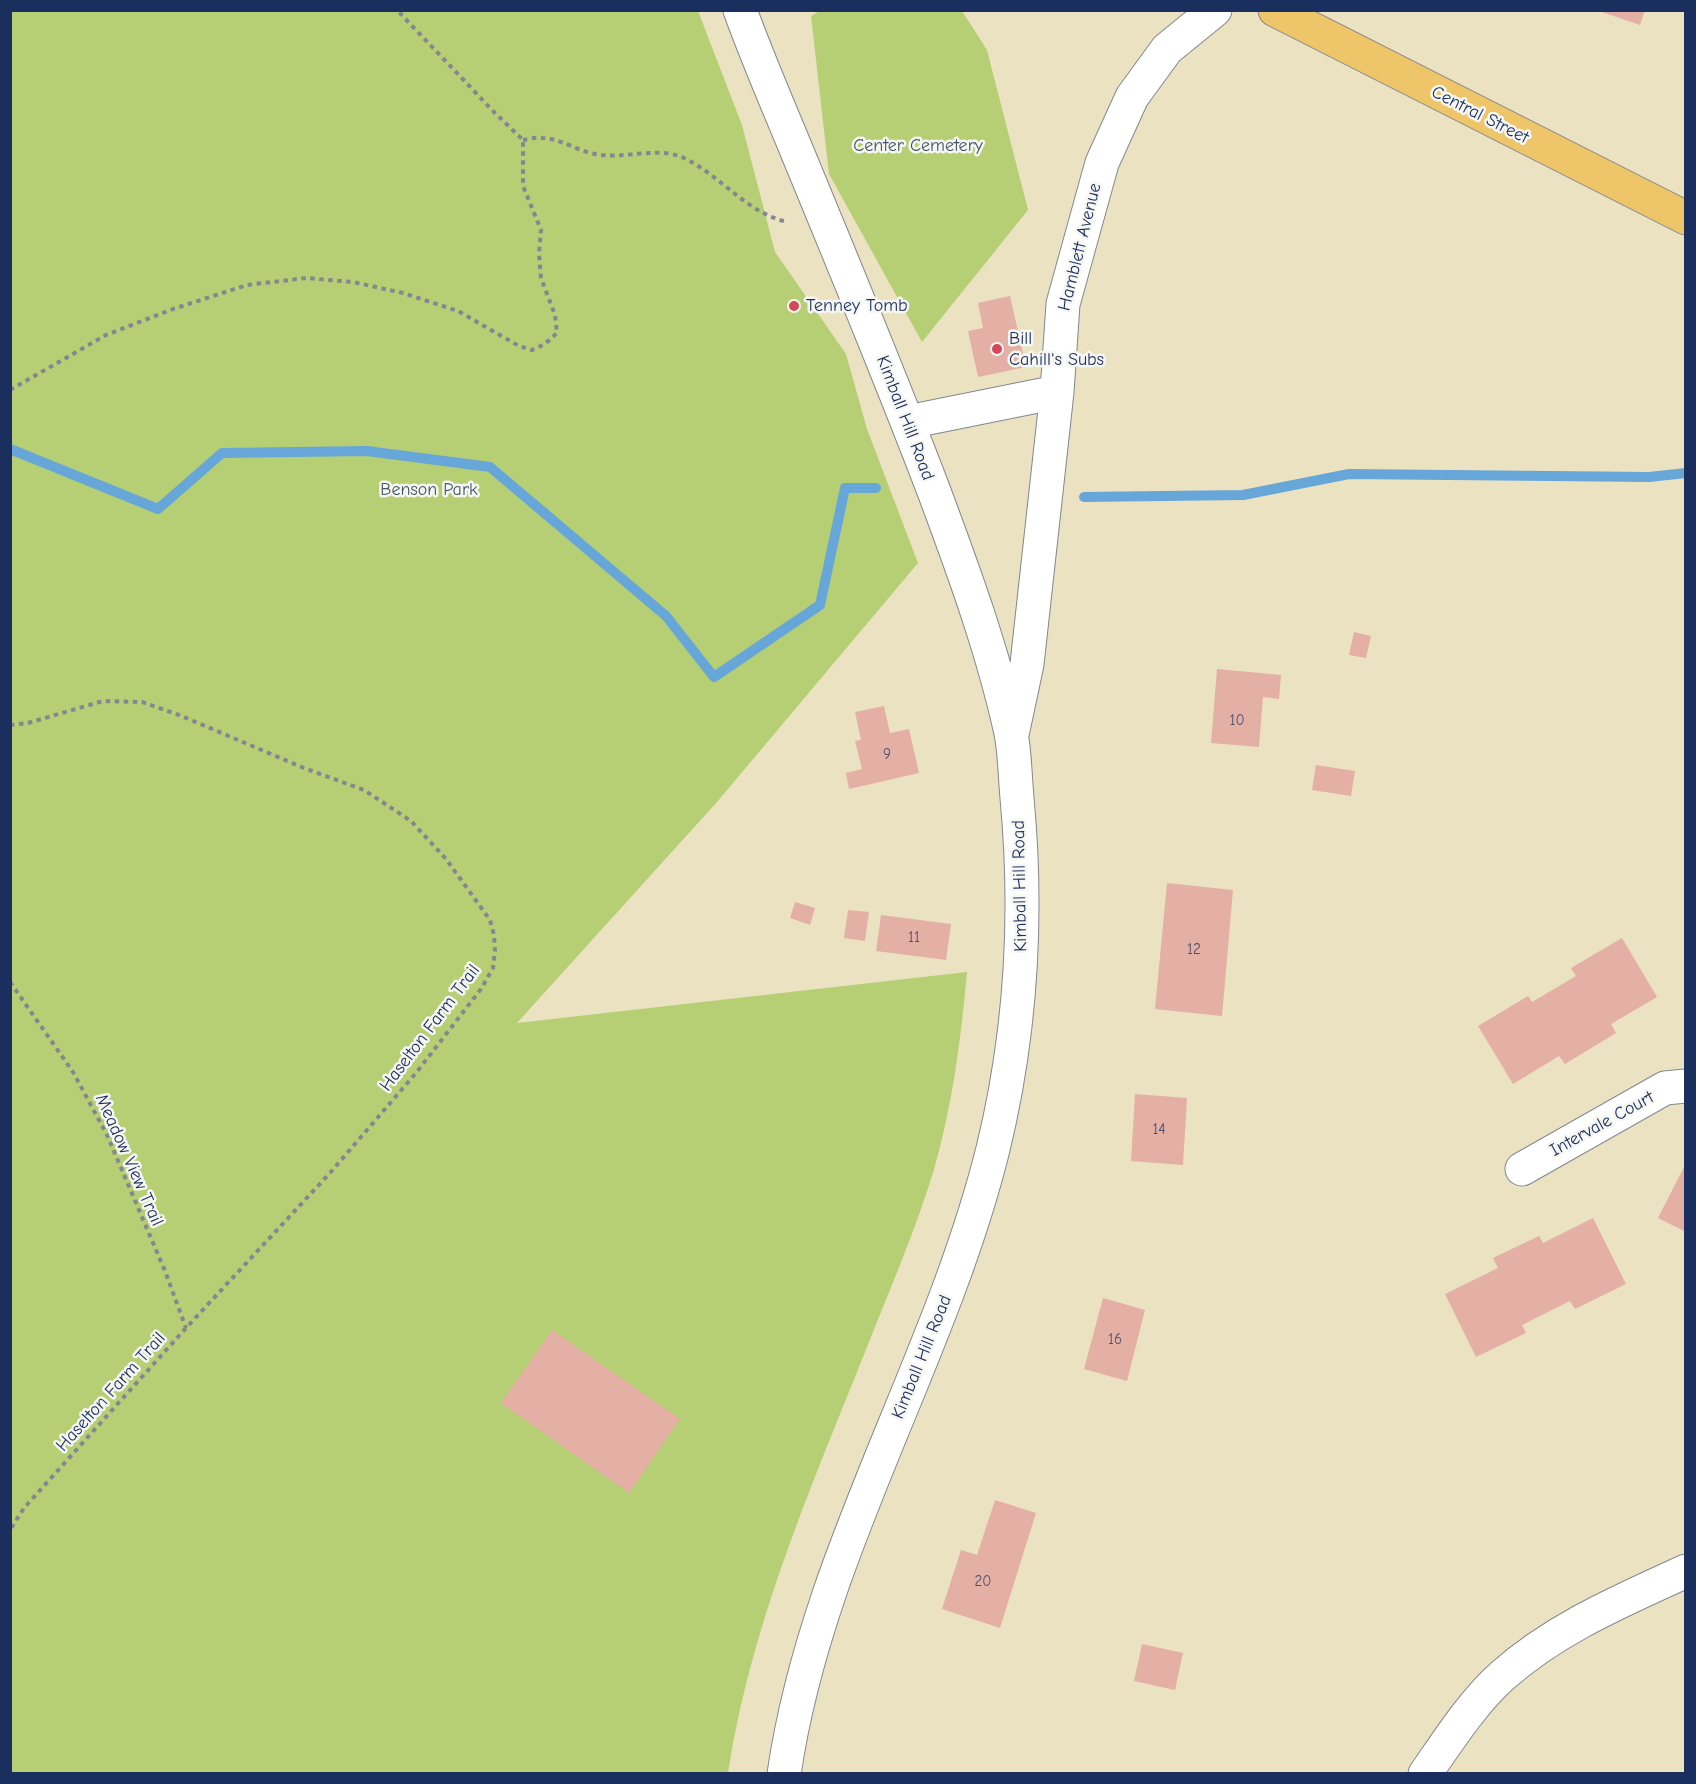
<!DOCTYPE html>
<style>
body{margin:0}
#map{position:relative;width:1696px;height:1784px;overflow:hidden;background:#ebe2c2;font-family:"Comic Neue",sans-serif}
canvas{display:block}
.frame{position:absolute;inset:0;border:12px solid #1b2f5e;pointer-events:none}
</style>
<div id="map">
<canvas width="1696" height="1784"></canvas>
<div class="frame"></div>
</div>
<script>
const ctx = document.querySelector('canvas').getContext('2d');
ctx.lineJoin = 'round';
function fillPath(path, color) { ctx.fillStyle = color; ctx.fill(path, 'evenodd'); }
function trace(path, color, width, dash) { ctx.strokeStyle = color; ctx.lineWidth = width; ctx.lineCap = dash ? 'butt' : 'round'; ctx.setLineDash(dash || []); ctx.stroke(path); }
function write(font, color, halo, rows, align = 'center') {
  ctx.font = font + ' "Comic Neue",sans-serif'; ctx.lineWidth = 5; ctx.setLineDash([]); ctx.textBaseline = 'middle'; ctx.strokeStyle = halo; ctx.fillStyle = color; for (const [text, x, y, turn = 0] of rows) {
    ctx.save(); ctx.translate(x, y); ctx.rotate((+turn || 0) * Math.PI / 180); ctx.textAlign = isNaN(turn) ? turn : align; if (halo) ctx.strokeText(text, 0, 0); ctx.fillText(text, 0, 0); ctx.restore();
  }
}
fillPath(new Path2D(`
 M821 10 962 11 987 50 1028 210 922 342 829 174 811 16Z
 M11 11H698L742 125 775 252 846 354 867 429 918 563 717 802 517 1023 967 972C961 1040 952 1108 933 1173 917 1224 897 1273 877 1322 819 1469 752 1616 728 1773L11 1774Z`), '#b7cf74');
trace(new Path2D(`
 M10 449 158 509 222 453 367 451 490 467 666 616 714 677 820 605 845 488H876
 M1084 497 1243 495 1349 474 1649 477 1686 473`), '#67a6d9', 10);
fillPath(new Path2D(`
 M1596 10H1645L1640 25Z
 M1010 296 1026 367 978 377 968 331 983 328 978 303Z
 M1354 632 1371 636 1366 658 1349 655Z
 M1217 669 1281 675 1279 699 1263 697 1259 747 1211 743Z
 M884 706 890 733 909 729 919 773 849 789 846 773 862 769 855 741 861 740 855 712Z
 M1316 765 1355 771 1351 796 1312 790Z
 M1167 883 1233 890 1222 1016 1155 1009Z
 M795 902 815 908 810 925 790 918Z
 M848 910 869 912 865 941 844 938Z
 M881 915 951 924 946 960 876 951Z
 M1622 938 1657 997 1611 1024 1616 1033 1565 1064 1559 1056 1513 1084 1478 1026 1528 996 1532 1002 1576 976 1571 968Z
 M1135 1094 1187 1098 1183 1165 1131 1161Z
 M1686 1163V1232L1658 1218Z
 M1593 1218 1626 1284 1575 1309 1570 1301 1522 1325 1526 1333 1476 1357 1445 1294 1498 1268 1493 1258 1539 1236 1543 1243Z
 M1103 1298 1145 1310 1127 1381 1084 1369Z
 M552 1330 680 1419 629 1493 501 1403Z
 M995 1500 1036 1513 1000 1628 942 1609 961 1550 977 1555Z
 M1142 1644 1183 1653 1175 1690 1134 1681Z`), '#e4afa4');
const minor = new Path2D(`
 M740 10C757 57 777 103 796 149 843 263 891 378 935 494 964 572 993 651 1011 733 1015 754 1015 776 1017 798 1028 915 1021 1034 993 1149 940 1362 816 1554 784 1774
 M908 422 1057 392
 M1013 730 1027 664 1057 392 1063 304 1102 163 1132 97 1167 49 1215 10
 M1522 1169 1665 1088 1686 1086
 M1425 1774C1448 1741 1472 1703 1502 1676 1556 1628 1621 1601 1686 1571`);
const major = new Path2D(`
 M1275 10 1686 218`);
trace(minor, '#838890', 35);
trace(major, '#838890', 35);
trace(new Path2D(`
 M523 140C529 139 536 137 542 138 560 138 577 151 595 154 624 160 659 145 686 159 722 177 748 214 788 222
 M10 390 106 335 173 309 247 285 306 278 353 282 403 293 458 311 519 346 532 350 545 344 557 333 555 315 541 278 539 254 541 230 523 186V140L494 112 397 10
 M10 725 28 723 103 701 142 702 179 715 304 768 364 790 411 821 446 859 490 920 494 935 495 951 493 968 481 989 416 1073 330 1173 186 1328 24 1508 10 1530
 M10 982 73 1072 107 1135 165 1271 186 1328`), '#838890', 4, [4.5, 4.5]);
trace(minor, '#fff', 33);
trace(major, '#eec569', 33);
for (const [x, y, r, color] of [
 [794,306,6,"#d1495b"],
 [997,349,6,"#d1495b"]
]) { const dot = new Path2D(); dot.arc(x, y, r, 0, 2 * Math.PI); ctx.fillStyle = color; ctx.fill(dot); trace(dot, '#f6f6f2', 2); }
write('15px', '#4d4f70', null, [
 ["10",1237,721],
 ["9",887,755],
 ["11",914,938],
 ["12",1194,950],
 ["14",1159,1130],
 ["16",1115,1340],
 ["20",983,1582]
]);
write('18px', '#1b2f5e', '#f6f6f2', [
 ["Central Street",1480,115,27],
 ["Hamblett Avenue",1080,247,-76],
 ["Kimball Hill Road",905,418,69],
 ["Kimball Hill Road",1020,886,-91],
 ["Haselton Farm Trail",430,1028,-53],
 ["Intervale Court",1602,1124,-29],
 ["Meadow View Trail",129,1160,66],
 ["Kimball Hill Road",922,1357,-68],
 ["Haselton Farm Trail",111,1392,-48]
]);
write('18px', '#425764', '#f6f6f2', [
 ["Center Cemetery",918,146],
 ["Benson Park",429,490]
]);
write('18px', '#1b2f5e', '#f6f6f2', [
 ["Tenney Tomb",806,306],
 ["Bill",1009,339],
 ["Cahill's Subs",1009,360]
], 'left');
</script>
